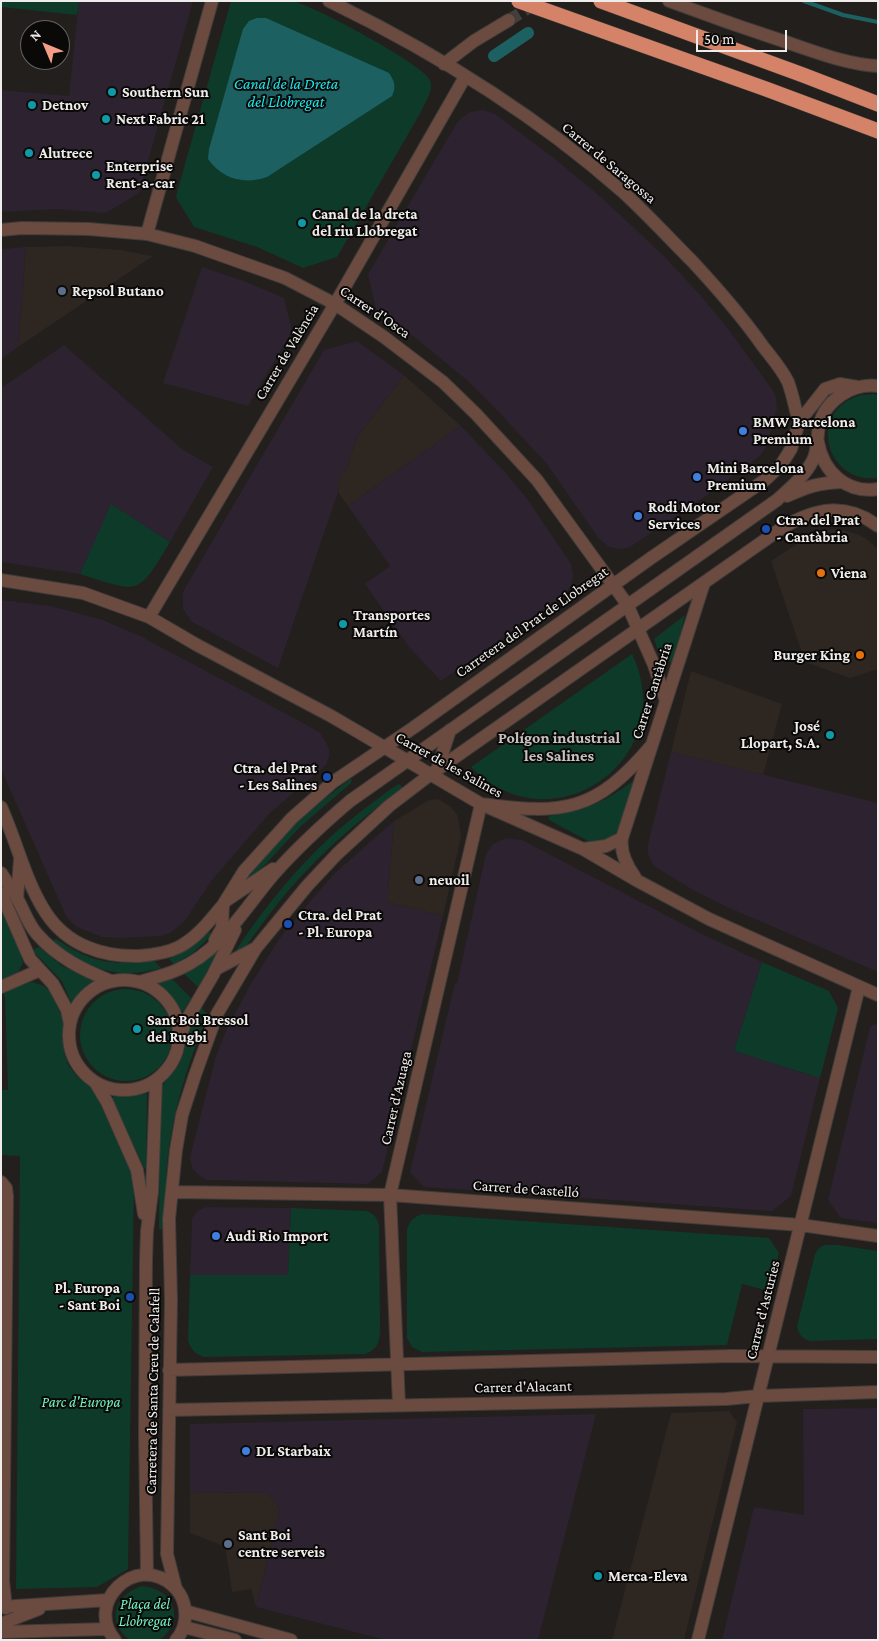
<!DOCTYPE html>
<meta charset="utf-8">
<style>
body{margin:0}
#map{position:relative;width:879px;height:1641px;overflow:hidden;background:#221f1d;font-family:"Crimson Pro",serif}
canvas{display:block}
.frame{position:absolute;inset:0;border:2px solid #efedec;pointer-events:none}
.north{position:absolute;left:20px;top:20px;width:50px;height:50px;box-sizing:border-box;background:#0a0908;border:1px solid #666463;border-radius:50%;rotate:315deg;font-size:14px;font-weight:700;line-height:20px;text-align:center;color:#efedec}
.north::after{content:'';display:block;margin:auto;width:18px;height:22px;background:#f49e87;clip-path:polygon(50% 0,100% 100%,50% 72%,0 100%)}
.scale{position:absolute;left:696px;top:30px;width:91px;height:22px;box-sizing:border-box;border:2px solid #efedec;border-top:0;padding-left:6px;font-size:15px;line-height:18px;white-space:nowrap;color:#efedec;-webkit-text-stroke:4px #0a0908;paint-order:stroke}
</style>
<div id="map">
<canvas width="879" height="1641"></canvas>
<div class="frame"></div>
<div class="north">N</div>
<div class="scale">50 m</div>
</div>
<script>
const ctx = document.querySelector('canvas').getContext('2d');
ctx.lineJoin = 'round';
function fillPath(path, color) { ctx.fillStyle = color; ctx.fill(path, 'evenodd'); }
function trace(path, color, width, dash) { ctx.strokeStyle = color; ctx.lineWidth = width; ctx.lineCap = dash ? 'butt' : 'round'; ctx.setLineDash(dash || []); ctx.stroke(path); }
function write(font, color, halo, rows, align = 'center') {
  ctx.font = font + ' "Crimson Pro",serif'; ctx.lineWidth = 4; ctx.setLineDash([]); ctx.textBaseline = 'middle'; ctx.strokeStyle = halo; ctx.fillStyle = color; for (const [text, x, y, turn = 0] of rows) {
    ctx.save(); ctx.translate(x, y); ctx.rotate((+turn || 0) * Math.PI / 180); ctx.textAlign = isNaN(turn) ? turn : align; if (halo) ctx.strokeText(text, 0, 0); ctx.fillText(text, 0, 0); ctx.restore();
  }
}
fillPath(new Path2D(`
 M68 246 120 250 153 256 18 347 26 247Z
 M404 375 461 426 348 506 338 492 339 488 337 487 342 471 345 472 357 437Z
 M839 529 857 534 865 538 878 549V669L850 678 805 662 771 561 809 536 823 530Z
 M691 671 782 704 763 775 671 752Z
 M438 799 451 807 458 816 461 837 443 916 387 902 394 821 429 800Z
 M729 1411 737 1422 684 1640H612L671 1413Z
 M190 1492 268 1493 280 1509 256 1607 251 1589 232 1592 226 1551 221 1545 190 1533Z`), '#2e2621');
fillPath(new Path2D(`
 M79 1H193L139 193 106 213 57 209 1 212V90L69 96Z
 M483 110 495 114 555 159 602 198 664 256 701 296 726 326 774 392 776 398 777 409 766 447 760 456 693 505 630 547 622 549 614 548 609 547 599 539 547 464 496 409 468 381 417 339 376 309 368 274 458 121 470 112Z
 M26 247 18 347 1 359V249Z
 M202 267 244 281 284 298 292 331 248 406 163 383Z
 M357 341 404 375 357 437 345 472H342L337 487 339 488 338 492 278 668 192 622 183 609V594L185 588 324 350Z
 M64 345 183 450 213 467 170 542 112 505 80 574 1 562V388Z
 M461 426 504 471 528 500 571 564 573 576 571 585 565 594 441 681 409 647 365 584 390 566 348 506Z
 M1 600 51 606 103 620 140 636 296 719 319 732 326 742 329 749V757L326 765 270 813 212 880 184 922 170 933 161 936 121 938 102 937 77 927 66 916 1 769Z
 M671 752 878 803V972L727 907 693 890 654 866 648 854V844Z
 M394 821 387 902 443 916 382 1172 368 1184 214 1180H207L201 1177 192 1168 190 1157 216 1056 225 1033 249 987 279 939 313 898 335 873Z
 M506 838 522 840 704 935 762 962 734 1051 820 1078 791 1196 772 1211 424 1187 410 1172 455 983H457L486 854 493 844Z
 M878 1023V1223L841 1218 828 1200 870 1027Z
 M206 1207 291 1208 288 1275H190L192 1219 197 1211Z
 M878 1408V1640H722L754 1507 804 1515 803 1409Z
 M596 1414 538 1640H386L256 1607 280 1509 268 1493 190 1492V1424Z`), '#2d2230');
fillPath(new Path2D(`
 M1 1H79L77 15 1 7Z
 M231 1C246 1 261 1 277 1 283 1 290 0 296 2 317 8 421 63 430 80 434 90 425 103 421 112L337 257 303 268 257 247 194 227 177 199 176 196Z
 M873 394 878 395V478C825 484 808 412 858 396 863 394 868 395 873 394Z
 M111 504 170 542C137 597 140 593 80 574Z
 M685 615 675 657 671 662C659 662 658 648 654 639Z
 M632 654C682 758 553 850 471 767Z
 M350 779H352L351 783 300 827 265 865 245 883 243 882 293 826 308 812Z
 M633 781 620 827 612 837 599 842 588 841 549 820 548 817C557 813 567 813 576 811 597 805 616 794 633 781Z
 M399 784 402 787 401 789C337 836 290 881 246 947L238 951 236 950C273 895 315 845 368 806 378 799 388 790 399 784Z
 M1 911 20 952 23 963 18 972 1 980Z
 M209 932H210L212 935 192 954 174 964 169 959C184 953 196 943 209 932Z
 M56 939C90 962 113 967 153 960L161 968C116 981 88 968 52 941Z
 M39 947 62 966 95 981 84 990 73 1003 71 1002 62 981 35 953 33 950Z
 M219 949 221 951 198 987 184 974 193 968Z
 M762 962 829 991 838 1008 820 1078 734 1051Z
 M172 979 191 998 183 1012 181 1011 172 996 159 985V982Z
 M32 982 44 986 49 990 62 1017 64 1026V1050L68 1065 76 1075 94 1090 132 1175 134 1184 128 1569 97 1587 16 1589 20 1156 1 1155V1090H8L5 998 3 993 20 985Z
 M80 1035a46 46 0 1 1 92 0a46 46 0 1 1-92 0Z
 M201 1007 208 1015C188 1062 172 1112 167 1164 165 1185 166 1208 165 1229H159L160 1090 164 1083 179 1065 184 1050 187 1031Z
 M145 1093 147 1094 146 1169 144 1168 112 1099 114 1095 128 1096Z
 M291 1208 366 1211C373 1213 377 1217 379 1225L380 1325C380 1338 380 1349 365 1354L204 1357C195 1354 190 1349 188 1340L190 1275H288Z
 M422 1214 769 1238 779 1253 769 1291 742 1284 727 1345 422 1352 412 1347 407 1338V1230C409 1221 414 1217 422 1214Z
 M824 1245H837L878 1251V1339L810 1341C802 1339 798 1333 797 1326L815 1254 818 1249Z
 M142 1586C174 1589 186 1619 160 1640H130C105 1622 115 1594 142 1586Z`), '#0e3a29');
fillPath(new Path2D(`
 M257 18H266L389 73C395 82 396 87 392 96L267 177C244 185 222 179 208 159L209 149 243 29 249 21Z`), '#1d6062');
trace(new Path2D(`
 M804 1 843 15 878 22`), '#1d6062', 4);
trace(new Path2D(`
 M494 56 528 33`), '#1d6062', 12);
trace(new Path2D(`
 M509 20 537 3`), '#413e3c', 12, [12, 6]);
const minor = new Path2D(`
 M329 1C432 51 537 116 623 192 647 214 669 238 692 261 717 288 741 315 762 345 771 357 782 369 788 382 793 395 795 409 799 422
 M669 1C709 16 749 30 789 43 818 53 847 64 878 66
 M444 64 474 41 509 20
 M1 230 22 228 89 229 147 234 195 246 285 278 335 304 384 337 443 382 476 414 537 480 627 604 654 665 666 701
 M147 234 212 1
 M818 442C823 472 847 494 878 489
 M787 496C809 486 818 483 843 482
 M1 580 83 593 149 617 197 645 331 716 481 804 583 849 636 880 709 919 878 995
 M149 617 335 304 465 77
 M437 770 450 730
 M1 807C17 842 25 881 46 913 67 945 102 957 139 956 152 955 167 953 179 947 198 937 210 920 223 905
 M583 849 606 846 622 838
 M1 873C7 882 13 891 18 900 24 911 28 924 37 934 57 957 83 970 111 981
 M635 877C627 866 620 852 622 838L704 583
 M1 893 30 959 53 984 67 1010 70 1024
 M17 899 20 859
 M227 900 273 869
 M215 940 222 928 223 905 244 871 292 818 333 782 413 728 651 558 765 480 781 465 791 449 799 422 825 389 840 384 858 387
 M216 969 256 948
 M69 1035a55 55 0 1 1 110 0a55 55 0 1 1-110 0Z
 M139 982C152 978 167 975 179 969 221 951 244 909 273 875 297 848 323 824 350 801L777 500C790 488 805 476 813 460 818 450 817 436 819 426 825 400 852 383 878 386
 M1 987 40 970
 M181 1034 186 1021 213 975 235 930
 M95 1082 107 1102 137 1170 144 1214
 M1 1182 6 1188 7 1196 3 1581 6 1608
 M172 1192 390 1195 801 1225 878 1236
 M169 1370 732 1356 878 1357
 M399 1405 390 1195 481 804C564 815 595 812 651 746
 M169 1410 726 1399 758 1396 878 1392
 M147 1574 145 1434 146 1260 147 1231 152 1192 156 1080
 M176 1589 167 1554 171 1300 169 1219 176 1150 182 1115 195 1075 217 1014 256 948 307 886 337 854 389 806 431 774 782 528C815 508 845 502 878 526
 M1 1607 108 1600
 M185 1611 291 1640
 M1 1625 3 1623 39 1609
 M184 1627 235 1640
 M1 1632 108 1629
 M115 1640C84 1603 135 1553 172 1585 178 1590 182 1596 184 1604 187 1616 185 1630 176 1640
 M698 1640 859 987`);
const highway = new Path2D(`
 M519 1 766 89 878 131
 M601 1 803 75 878 104`);
trace(minor, '#3f3c3a', 14);
trace(highway, '#3f3c3a', 16);
trace(minor, '#6b4a3f', 12);
trace(highway, '#d58368', 15);
for (const [x, y, r, color] of [
 [112,92,5,"#0f9aa8"],
 [32,105,5,"#0f9aa8"],
 [106,119,5,"#0f9aa8"],
 [29,153,5,"#0f9aa8"],
 [96,175,5,"#0f9aa8"],
 [302,223,5,"#0f9aa8"],
 [62,291,5,"#5c6f8a"],
 [743,431,5,"#3f7fe0"],
 [697,477,5,"#3f7fe0"],
 [638,516,5,"#3f7fe0"],
 [766,529,5,"#1a4fb4"],
 [821,573,5,"#e8710a"],
 [343,624,5,"#0f9aa8"],
 [860,655,5,"#e8710a"],
 [830,735,5,"#0f9aa8"],
 [327,777,5,"#1a4fb4"],
 [419,880,5,"#5c6f8a"],
 [288,924,5,"#1a4fb4"],
 [137,1029,5,"#0f9aa8"],
 [216,1236,5,"#3f7fe0"],
 [130,1297,5,"#1a4fb4"],
 [246,1451,5,"#3f7fe0"],
 [228,1544,5,"#5c6f8a"],
 [598,1576,5,"#0f9aa8"]
]) { const dot = new Path2D(); dot.arc(x, y, r, 0, 2 * Math.PI); ctx.fillStyle = color; ctx.fill(dot); trace(dot, '#0a0908', 2); }
write('bold 15px', '#efedec', '#0a0908', [
 ["Southern Sun",122,92],
 ["Detnov",42,105],
 ["Next Fabric 21",116,119],
 ["Alutrece",39,153],
 ["Enterprise",106,166],
 ["Rent-a-car",106,183],
 ["Canal de la dreta",312,214],
 ["del riu Llobregat",312,231],
 ["Repsol Butano",72,291],
 ["BMW Barcelona",753,422],
 ["Premium",753,439],
 ["Mini Barcelona",707,468],
 ["Premium",707,485],
 ["Rodi Motor",648,507],
 ["Services",648,524],
 ["Ctra. del Prat",776,520],
 ["- Cantàbria",776,537],
 ["Viena",831,573],
 ["Transportes",353,615],
 ["Martín",353,632],
 ["Burger King",850,655,"right"],
 ["José",820,726,"right"],
 ["Llopart, S.A.",820,743,"right"],
 ["Ctra. del Prat",317,768,"right"],
 ["- Les Salines",317,785,"right"],
 ["neuoil",429,880],
 ["Ctra. del Prat",298,915],
 ["- Pl. Europa",298,932],
 ["Sant Boi Bressol",147,1020],
 ["del Rugbi",147,1037],
 ["Audi Rio Import",226,1236],
 ["Pl. Europa",120,1288,"right"],
 ["- Sant Boi",120,1305,"right"],
 ["DL Starbaix",256,1451],
 ["Sant Boi",238,1535],
 ["centre serveis",238,1552],
 ["Merca-Eleva",608,1576]
], 'left');
write('15px', '#efedec', '#0a0908', [
 ["Carrer de Saragossa",609,163,40],
 ["Carrer d'Osca",375,312,34],
 ["Carrer de València",287,352,-59],
 ["Carretera del Prat de Llobregat",532,622,-35],
 ["Carrer Cantàbria",652,691,-72],
 ["Carrer de les Salines",449,765,29],
 ["Carrer d'Azuaga",396,1098,-77],
 ["Carrer de Castelló",526,1189,4],
 ["Carrer d'Asturies",763,1310,-76],
 ["Carrer d'Alacant",523,1387,-1],
 ["Carretera de Santa Creu de Calafell",153,1391,-89]
]);
write('italic 15px', '#72f5c0', '#0a0908', [
 ["Parc d'Europa",81,1402],
 ["Plaça del",145,1604],
 ["Llobregat",145,1621]
]);
write('italic 16px', '#1ce5ea', '#0a0908', [
 ["Canal de la Dreta",286,84],
 ["del Llobregat",286,102]
]);
write('bold 16px', '#c6c2c0', '#0a0908', [
 ["Polígon industrial",559,738],
 ["les Salines",559,756]
]);
</script>
